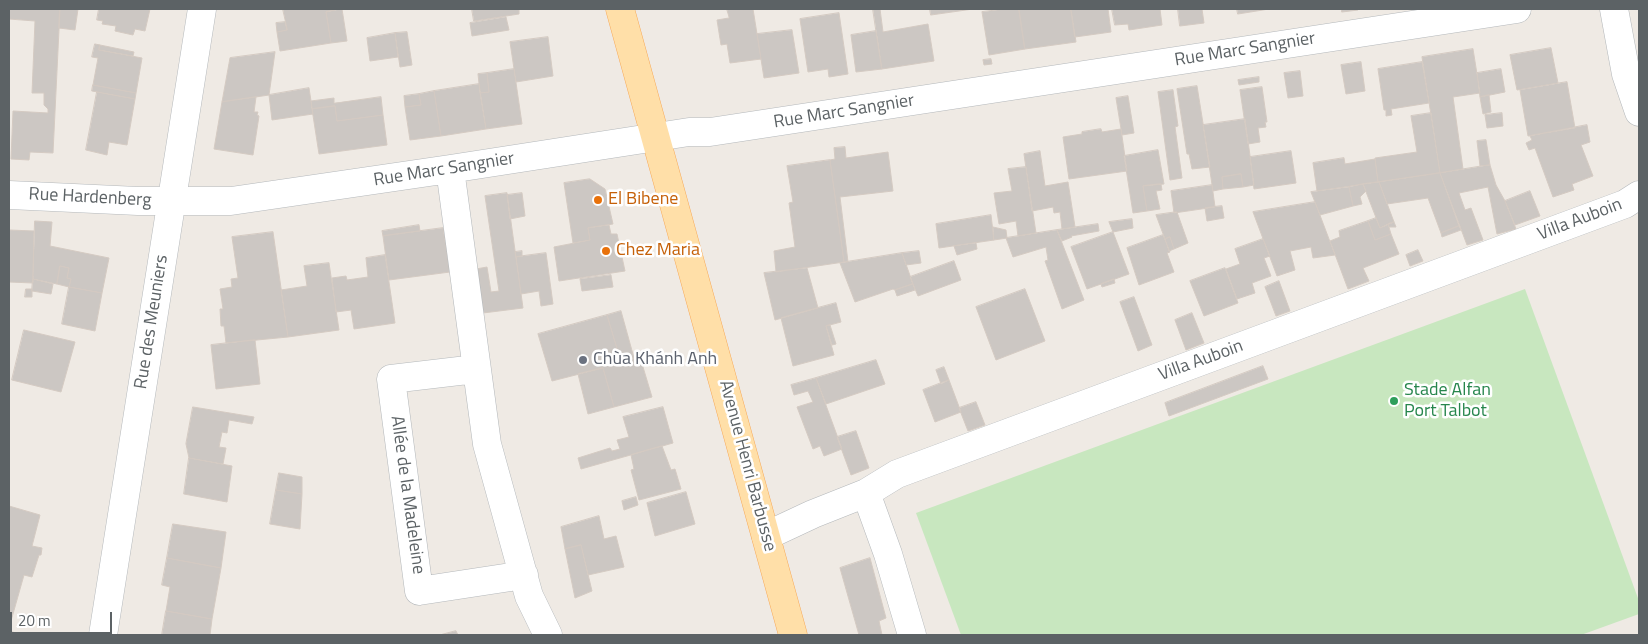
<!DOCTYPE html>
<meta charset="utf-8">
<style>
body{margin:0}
#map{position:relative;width:1648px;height:644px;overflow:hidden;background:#efeae4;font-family:"Titillium Web",sans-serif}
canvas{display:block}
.frame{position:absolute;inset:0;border:10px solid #5c6265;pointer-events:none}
.scale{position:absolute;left:10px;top:612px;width:102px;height:22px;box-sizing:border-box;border:2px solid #5c6265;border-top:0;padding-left:6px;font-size:15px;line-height:18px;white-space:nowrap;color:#5c6265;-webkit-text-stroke:4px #fff;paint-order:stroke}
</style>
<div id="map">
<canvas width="1648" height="644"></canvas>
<div class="frame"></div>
<div class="scale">20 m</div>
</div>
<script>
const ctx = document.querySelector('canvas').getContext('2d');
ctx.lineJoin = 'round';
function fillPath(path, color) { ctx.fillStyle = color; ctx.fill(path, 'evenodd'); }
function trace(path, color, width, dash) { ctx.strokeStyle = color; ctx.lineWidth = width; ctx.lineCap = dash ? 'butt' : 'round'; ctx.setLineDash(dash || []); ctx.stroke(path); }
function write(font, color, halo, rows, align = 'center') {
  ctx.font = font + ' "Titillium Web",sans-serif'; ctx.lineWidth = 5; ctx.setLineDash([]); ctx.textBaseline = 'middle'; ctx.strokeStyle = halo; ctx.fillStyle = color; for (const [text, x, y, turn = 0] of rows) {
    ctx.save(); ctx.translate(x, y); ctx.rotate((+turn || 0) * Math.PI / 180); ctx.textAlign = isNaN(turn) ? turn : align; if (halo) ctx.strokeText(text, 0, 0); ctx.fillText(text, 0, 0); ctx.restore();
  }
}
fillPath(new Path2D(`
 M1525 289 1639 601V614L1581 635H961L916 513Z`), '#c8e7bf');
const building = new Path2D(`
 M9 9H60L53 153 30 152 29 160 11 159 13 111 48 113V109L44 105V93H32L35 21 9 19Z
 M60 9H78L75 30 59 28Z
 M99 9H150L145 31 135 29 133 35 115 31 116 26 102 24 103 21 97 20Z
 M283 9H335V10L326 12 331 43 280 51 277 32 287 30Z
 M342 9 347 41 331 43 326 12Z
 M472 9H519V14L474 21Z
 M727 9H753L761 59 730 63 727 44 721 45 717 20 729 18Z
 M873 9H880L883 32 928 24 934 61 882 69Z
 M930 9H973L931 15Z
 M1005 9H1019L1025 49 989 55 982 12Z
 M1019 9H1071L1076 42 1025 49Z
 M1071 9H1108L1111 32 1075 37Z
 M1112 9H1160L1162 25 1129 30 1128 24 1115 25Z
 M1178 9H1202L1204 23 1180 26Z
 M1237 9H1269L1238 14Z
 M1342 9H1358V10L1342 12Z
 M839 13 848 74 829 77 828 69 808 72 800 19Z
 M506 17 509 30 472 36 470 23Z
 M285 22 287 30 277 32 276 23Z
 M792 30 799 73 764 78 757 34Z
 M876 31 882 69 856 72 851 35Z
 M407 32 412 65 400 67 395 33Z
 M395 33 398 57 370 61 367 38Z
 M548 37 553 76 516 82 510 42Z
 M95 44 100 45 99 50 142 58 136 93 93 85 98 58 92 57Z
 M100 45 134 52 133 56 99 50Z
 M1551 48 1558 83 1517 90 1510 55Z
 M1473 49 1480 93 1453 97 1463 169 1440 173 1422 57Z
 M275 52 269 95 222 102 230 58Z
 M991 59 992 64 984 65 983 60Z
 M1361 62 1365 91 1346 94 1341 65Z
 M1422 62 1429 103 1391 109 1392 115 1386 116V110H1384L1378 69Z
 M514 69 522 124 486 129 480 93 489 92 487 73Z
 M1501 69 1505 92 1480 97 1477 73Z
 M1300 71 1303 96 1288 98 1284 73Z
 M487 73 489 92 480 93 478 74Z
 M1259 77V82L1239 85 1238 80Z
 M1567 82 1575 128 1528 136 1520 90Z
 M479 84 486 129 441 136 434 91Z
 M93 85 136 93 135 99 92 91Z
 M1197 86 1210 167 1192 169 1189 154H1187L1177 89Z
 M1262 87 1267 122H1265L1266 127 1258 128 1260 142 1248 144 1240 90Z
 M309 88 313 114 272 120 269 95Z
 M1173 90 1178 126 1175 127 1182 178 1170 180 1158 92Z
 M434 91 441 136 410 140 405 107 421 105 419 94Z
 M97 92 135 99 127 145 109 142 107 155 86 150Z
 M419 94 421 105 405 107 404 96Z
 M1489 95 1491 112 1483 114 1480 97Z
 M1128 96 1134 133 1122 135 1116 98Z
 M256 97 254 112H258L257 115 259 116 253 155 214 149 222 102Z
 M381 97 383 115 337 121 335 106 312 109 311 101 334 98V103Z
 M335 106 337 121 383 115 387 145 319 154 312 109Z
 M1431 113 1440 173 1378 182 1375 158 1417 152 1411 116Z
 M1502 113 1503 126 1487 128 1485 115Z
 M1245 119 1254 185 1243 187 1241 174 1222 177 1223 189 1213 191 1203 125Z
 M1587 125 1590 142 1581 145 1593 176 1572 184 1574 190 1553 197 1535 148 1529 150 1526 143 1532 140 1530 136Z
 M1101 129 1102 132 1121 129 1127 171 1069 179 1063 137 1082 134V132Z
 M1486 140 1490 165 1480 166 1477 141Z
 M845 147 846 158 888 152 893 191 840 197 848 262H844L830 160 835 159 834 148Z
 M1158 150 1164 184 1143 186 1147 211 1133 213 1124 156Z
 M1040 151 1045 186 1068 182 1075 227 1062 229 1060 212 1054 213 1053 207 1032 211 1024 154Z
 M1291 151 1296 183 1254 189 1250 157Z
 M1344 158 1345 164 1375 159 1378 182 1317 191 1313 163Z
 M830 160 844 262 776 272 774 251 795 247 789 203 793 202 787 166Z
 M1490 165 1496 185 1505 201 1516 229 1497 234 1488 187 1459 193 1465 210 1471 208 1483 240 1467 245 1440 173Z
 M1026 167 1036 233 1018 236 1016 221 999 224 994 193 1012 191 1008 169Z
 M1440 173 1459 226 1441 233 1428 198 1387 204 1379 182Z
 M1241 174 1243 187 1223 189 1222 177Z
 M590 179 605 189 613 224 588 228 590 240 573 243 564 183Z
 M1379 182 1394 222 1380 228 1363 184Z
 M1161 184 1162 190 1156 191 1160 209 1147 211 1143 186Z
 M1363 184 1366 191 1360 197 1362 204 1353 206 1349 187Z
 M1212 185 1215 207 1174 213 1171 191Z
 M1349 187 1353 206 1320 215 1311 192Z
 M1530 191 1540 216 1515 225 1505 201Z
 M507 193 523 308 483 313 476 269 487 267 491 292 499 291 485 196Z
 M522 193 525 216 510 219 507 195Z
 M1315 202 1335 255 1313 258 1311 247 1290 251 1295 270 1277 276 1253 212Z
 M1222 206 1224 218 1207 221 1205 208Z
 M1177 212 1188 243 1174 249 1170 237 1165 239 1156 215Z
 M991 215 994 240 939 248 936 224Z
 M1376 218 1380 228 1388 224 1391 234 1375 240 1368 221Z
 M1132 219 1133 228 1113 232 1109 222Z
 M35 221 52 222 50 246 109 258 102 293 69 287 71 279 67 278 69 268 60 266 57 284 33 279Z
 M1368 221 1375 240 1391 234 1399 254 1363 268 1369 281 1348 289 1330 241 1340 237 1339 231Z
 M1394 222 1396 227H1389L1388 224Z
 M1098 224 1099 231 1071 236 1072 237 1062 241 1057 230Z
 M419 225 420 231 383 236 382 231Z
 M609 225 611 234H617L625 271 559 281 554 247 590 240 588 228Z
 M1459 226 1461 230 1442 237 1441 233Z
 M993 227 1006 230 1007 238 994 240Z
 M443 228 450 272 389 280 383 236Z
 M9 230 34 231 33 283 9 282Z
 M1057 230 1084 300 1062 309 1045 261 1048 260 1046 247 1013 257 1006 238Z
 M273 232 288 337 226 343 224 326H221L220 309H223L220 289 232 287 231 279 238 278 232 237Z
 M1113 232 1129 274 1087 289 1071 247Z
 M1163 235 1170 252 1167 253 1174 272 1139 285 1127 248Z
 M1170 237 1174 249 1169 251 1165 239Z
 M1263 239 1270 256 1264 258 1271 276 1252 283 1255 293 1237 299 1226 269 1240 264 1235 249Z
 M976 243 977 249 957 255 954 246Z
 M1418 250 1423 261 1410 266 1406 255Z
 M522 251V256L516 257 515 252Z
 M919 251 921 263 906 265 902 253Z
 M546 253 553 304 541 306 539 291 521 294 516 257Z
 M902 253 913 284 895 290 893 289 855 302 840 263Z
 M385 255 395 323 354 329 351 310 336 312 332 278 346 276 347 280 368 277 366 258Z
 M954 261 961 280 918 296 910 277Z
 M329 263 339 330 288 337 281 290 307 286 304 266Z
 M60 266 69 268 67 278 71 279 69 287 57 284Z
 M807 268 818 308 775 320 764 273Z
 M1225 268 1238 303 1204 316 1190 281Z
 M611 275 613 287 582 291 580 279Z
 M33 279 53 284 51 294 32 291Z
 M1114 279 1115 283 1102 287 1101 284Z
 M1279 281 1290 311 1276 316 1265 287Z
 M913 284 915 290 897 296 895 290Z
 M69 287 102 293 95 331 62 324Z
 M26 289H32V297H25Z
 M1025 289 1045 341 996 360 976 307Z
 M1134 297 1152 345 1138 351 1120 302Z
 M836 303 841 322 826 326 834 355 793 366 781 318Z
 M621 311 634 358 621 362 607 315Z
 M1192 313 1204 343 1186 350 1175 320Z
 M607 315 621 362 640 357 652 397 614 407 603 368 552 381 538 334Z
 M830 325 836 344 832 345 826 326Z
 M24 330 75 342 61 392 12 380Z
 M255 340 260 384 216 389 211 345Z
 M876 360 885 384 826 404 816 378Z
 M1263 366 1268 379 1169 416 1165 403Z
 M944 367 949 380 941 384 936 370Z
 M603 368 614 407 588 414 578 374Z
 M816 378 842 449 824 456 820 446 813 449 797 407 813 402 808 391 794 395 791 385Z
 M949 380 961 412 935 422 923 390Z
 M976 402 985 425 968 431 959 408Z
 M193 407 254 417 252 424 229 420 227 433 222 432 219 447 226 448 223 464 189 458 186 444Z
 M663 407 673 443 581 469 578 458 610 448 612 451 620 449 617 440 629 437 623 417Z
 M856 431 869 468 851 475 837 437Z
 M662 446 671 470 675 469 681 489 639 500 631 470 634 469 631 455Z
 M189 458 232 466 227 502 184 494Z
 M279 473 302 477V494L276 490Z
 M276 490 302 494 300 529 270 524Z
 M686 492 695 524 655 536 647 503Z
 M636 497 638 505 624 510 622 501Z
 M9 506 40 515 32 546 42 548 41 555H39L32 577 24 575 9 628Z
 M599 516 604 539 616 536 624 567 588 575 581 545 565 549 561 527Z
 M173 524 226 532 221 568 167 558Z
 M581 545 592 591 575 598 565 549Z
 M167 558 221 568 212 619 166 611 170 587 162 585Z
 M870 558 886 618 879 621 882 635H859L840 568Z
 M166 611 212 619 210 635H162Z
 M9 631 23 635H9Z
 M456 631 458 635H440Z`);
fillPath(building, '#ccc7c3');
trace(building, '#d4cac2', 1);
const minor = new Path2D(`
 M1614 9 1626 74 1639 112
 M450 169 487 444 529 596 548 635
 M9 195 138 201H231L450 169 689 132H710L1517 9
 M476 369 391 379 419 591 524 575
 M866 493 888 554 912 635
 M766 536 813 514 866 493 897 474 1625 204 1639 195
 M103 635 202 9`);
const major = new Path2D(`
 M620 9 793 635`);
trace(minor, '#b4b8bb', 29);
trace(major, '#f6a756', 29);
trace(minor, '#fff', 28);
trace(major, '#ffdfa8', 28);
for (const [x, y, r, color] of [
 [598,200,5,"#e8710a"],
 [606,251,5,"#e8710a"],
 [583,360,5,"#6b7280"],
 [1394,401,5,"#2e9e5b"]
]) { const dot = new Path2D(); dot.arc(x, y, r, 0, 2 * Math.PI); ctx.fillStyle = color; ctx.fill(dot); trace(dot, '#fff', 2); }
write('18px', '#5c6265', '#fff', [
 ["Rue Marc Sangnier",1245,50,-9],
 ["Rue Marc Sangnier",844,112,-9],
 ["Rue Marc Sangnier",444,170,-9],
 ["Rue Hardenberg",90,198,3],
 ["Villa Auboin",1580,220,-21],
 ["Rue des Meuniers",152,322,-81],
 ["Villa Auboin",1201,361,-20],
 ["Avenue Henri Barbusse",747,466,75],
 ["Allée de la Madeleine",407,495,82]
]);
write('18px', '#c56008', '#fff', [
 ["El Bibene",608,200],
 ["Chez Maria",616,251]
], 'left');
write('18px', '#5b616d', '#fff', [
 ["Chùa Khánh Anh",593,360]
], 'left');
write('18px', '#27864d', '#fff', [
 ["Stade Alfan",1404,391],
 ["Port Talbot",1404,412]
], 'left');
</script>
